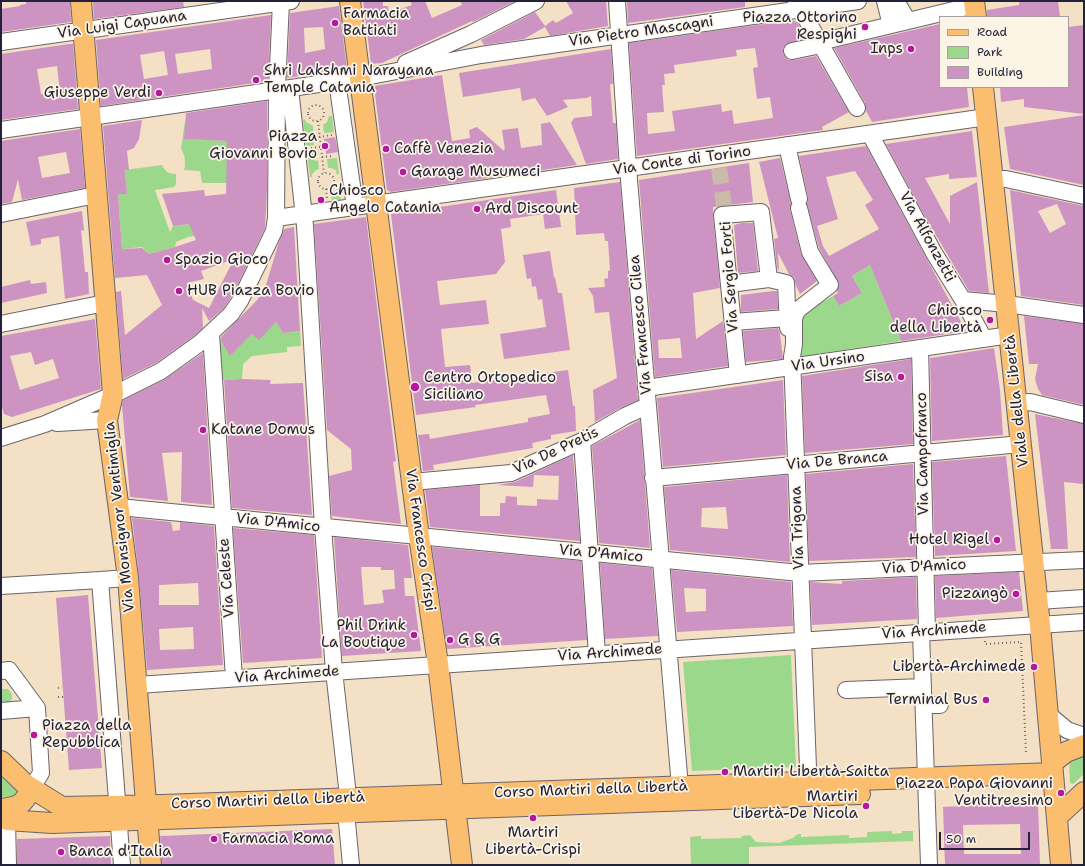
<!DOCTYPE html>
<meta charset="utf-8">
<style>
body{margin:0}
#map{position:relative;width:1085px;height:866px;overflow:hidden;background:#f4e0c4;font-family:"Shantell Sans",sans-serif}
canvas{display:block}
.frame{position:absolute;inset:0;border:2px solid #22223b;pointer-events:none}
.legend{position:absolute;left:939px;top:16px;width:130px;height:72px;box-sizing:border-box;background:#fcf5e5;border:1px solid #a5a1a1;margin:0;padding:5px 7px;list-style:none;font-size:12px;color:#22223b}
.legend li{display:flex;align-items:center;gap:8px;height:20px}
.legend b{width:20px;border:1px solid #a5a1a1}
.scale{position:absolute;left:939px;top:832px;width:91px;height:18px;box-sizing:border-box;border:2px solid #22223b;border-top:0;padding-left:5px;font-size:12px;line-height:14px;white-space:nowrap;color:#22223b;-webkit-text-stroke:3px #fcf5e5;paint-order:stroke}
</style>
<div id="map">
<canvas width="1085" height="866"></canvas>
<div class="frame"></div>
<ul class="legend">
<li><b style="height:5px;background:#fbbd6e"></b>Road</li>
<li><b style="height:11px;background:#9cd88c"></b>Park</li>
<li><b style="height:11px;background:#cd94c3"></b>Building</li>
</ul>
<div class="scale">50 m</div>
</div>
<script>
const ctx = document.querySelector('canvas').getContext('2d');
ctx.lineJoin = 'round';
function fillPath(path, color) { ctx.fillStyle = color; ctx.fill(path, 'evenodd'); }
function trace(path, color, width, dash) { ctx.strokeStyle = color; ctx.lineWidth = width; ctx.lineCap = dash ? 'butt' : 'round'; ctx.setLineDash(dash || []); ctx.stroke(path); }
function write(font, color, halo, rows, align = 'center') {
  ctx.font = font + ' "Shantell Sans",sans-serif'; ctx.lineWidth = 3.5; ctx.setLineDash([]); ctx.textBaseline = 'middle'; ctx.strokeStyle = halo; ctx.fillStyle = color; for (const [text, x, y, turn = 0] of rows) {
    ctx.save(); ctx.translate(x, y); ctx.rotate((+turn || 0) * Math.PI / 180); ctx.textAlign = isNaN(turn) ? turn : align; if (halo) ctx.strokeText(text, 0, 0); ctx.fillText(text, 0, 0); ctx.restore();
  }
}
fillPath(new Path2D(`
 M329 116H332L334 132 324 133 323 125 327 122Z
 M305 119 306 122 313 126 314 145 306 146 303 120Z
 M185 121V139L227 141V183H202L200 171 184 170C186 164 185 154 181 149Z
 M314 151 315 161 318 160 319 169 316 170 312 174V177H310L307 152Z
 M337 158 339 174 337 175 336 170 331 168H328L327 159Z
 M162 165C166 172 168 174 176 174V184L174 187 155 190 170 232 173 226 232 219 231 230 188 237 176 242 175 247 149 254 142 247 122 249 118 194 127 193 125 170Z
 M338 184H340L341 195H340L341 200H332L331 192H335L338 187Z
 M870 265 901 341 799 357 797 325 803 313 833 296 839 306 862 293 852 276Z
 M276 322 283 333 300 331 301 346 287 347V352L252 356 243 364 242 379 222 380 219 338 230 355 252 334Z
 M791 655 796 767 692 771 683 662Z
 M1 689H8C12 693 14 697 10 702L1 703Z
 M1084 752V774L1073 784 1070 783 1069 760Z
 M1 770 20 791 18 796 7 799 1 797Z
 M892 831V834L902 833V831H913V841L749 847V865H691L690 837 701 836V839L741 838 742 836 750 835 756 842 779 843 793 838 798 834H801V837L849 835V838L867 837V832Z`), '#9cd88c');
fillPath(new Path2D(`
 M26 1H70L71 22 1 32V9L20 6V5L26 4Z
 M93 1H183L184 7 94 19Z
 M363 1H383V6H388L389 13 412 5 410 1H425L432 18 462 5 460 1H515L473 22 472 21 382 63 371 64Z
 M566 1H606L608 26 550 36 545 27 524 39 484 45 481 40 535 12 545 26 553 20 556 23 573 13Z
 M638 1H745V7L628 23 627 2Z
 M1019 1H1058L1060 17H987V10L1019 5Z
 M339 6 347 69 287 78 290 13ZM323 27 325 49 305 53 304 28Z
 M271 15 268 81 101 106 96 40ZM210 49 212 69 178 74 175 54ZM164 51 168 75 144 79 140 55Z
 M792 20 797 22 806 38 786 44 783 48V53L785 57 789 60H794L816 56 849 112 822 127 823 130 637 156 629 43ZM755 48 758 67 753 68 757 99 770 97 773 118 734 124 732 110 722 112 721 104 672 111 675 131 648 134 647 113 664 112 662 85H665L664 74 675 73 674 65 737 56 736 50Z
 M940 24V87H967L969 107 872 122 866 111 865 103 834 48Z
 M1084 25V114L1024 107V99L1001 102 1000 87H1068V27Z
 M69 44H73L78 109 1 120V54ZM57 66 60 92 41 94 37 69Z
 M611 49 613 84H610L613 123H616L618 159 586 164 571 123 574 118 592 116 591 96 587 98 563 100 568 107 547 116 535 98 522 101 520 88 463 97 459 73Z
 M442 75 452 141 470 138 469 130 477 127 504 151V149L505 150 502 130 518 128 521 148 542 145 541 124 550 122 577 165 391 192 387 190 374 86Z
 M267 101V191L265 228 232 296 224 308 209 321 202 308 203 328 194 336 156 363 123 379 116 292 121 291 125 335 162 305 147 275 115 278 103 126 142 120 139 139 134 148 127 151 129 170H125L127 194H118L122 249 142 248 149 254 175 247 196 240 189 224 173 226 162 194 204 190 205 196 226 194 227 141 184 139 186 113ZM234 259 209 308 193 300 187 283 204 279 201 271Z
 M1084 115V185L1010 169 1004 127Z
 M80 129 85 188 22 200 18 179 12 202 1 204V141ZM66 152 70 173 42 178 38 157Z
 M972 131 977 177 949 179V174L925 178 950 224V196L977 182 989 293 969 291 924 215 886 144Z
 M335 137 338 152 326 154 324 139Z
 M866 146 936 276 966 331 901 341 870 265 852 276 862 293 839 306 833 296 838 293 837 291 839 284 819 248 807 204 808 197 799 156ZM855 171 873 200 865 205 879 229 829 256 823 246 817 226 838 219 826 177Z
 M780 158 791 204 790 210 801 254 817 281 800 294 796 286 794 277 789 274 778 253 779 271 777 267 774 239 778 238 759 162Z
 M749 163 753 202 713 207V216L720 288 693 293 696 339 723 321 728 366 655 377 639 180ZM680 338 682 358H659L658 340Z
 M620 182 638 400 620 408 595 422 593 390 617 378 609 312 595 313 593 296 588 288 605 287 604 279 608 278V271L610 270 608 241H605L604 233 576 235 574 188Z
 M556 190 561 227 545 229 543 214 510 219 511 227 501 229 505 262 496 274 437 281 440 305 486 300 489 324 441 329 445 367 470 365 472 383 568 370 573 406H575L576 431 551 435V439L532 443 533 448 433 465 434 470 423 471 418 435 429 434 430 439 528 422V418L550 414 546 395 475 405 476 407 416 415 391 214Z
 M1010 190 1084 206V305L1021 296ZM1057 204 1066 224 1050 233 1038 211Z
 M82 211 84 231 81 230 85 272H88L89 294 65 299 59 236 41 239V244L31 246 26 222Z
 M366 217 395 454 396 461 393 462 401 524 332 516 329 476 352 470 351 449 327 430 314 224Z
 M742 223H753L758 271 738 273 734 225Z
 M294 227 300 331 283 333 276 322 259 340 252 334 230 356 221 341V337L258 299 266 285 278 245 284 229Z
 M550 251 554 278 555 277 558 293H562L570 350 504 359 500 334 546 327 542 299 538 300 536 286 532 287 531 278 527 279 523 255Z
 M30 280 31 284 46 282 47 293 1 303V287Z
 M773 291H777L778 309 741 312V295Z
 M1024 316 1084 324V405L1042 395 1038 389 1035 379 1038 364H1029Z
 M95 319 101 389 12 417 4 414 1 404V336ZM31 352 35 365 53 359 59 378 20 390 10 356Z
 M778 328 780 334 783 359 746 362 743 331Z
 M994 348 1000 390 1003 435 932 441 930 358Z
 M203 353 212 505 181 502 182 452 162 453 168 501 130 497 122 405 123 400 165 379Z
 M911 359 913 444 805 453 802 376Z
 M242 379 271 380 270 384 303 383 312 515 232 508 224 380Z
 M783 380 786 455 663 467 657 398Z
 M1035 414 1084 424V484L1064 482 1068 549H1051Z
 M640 420 650 548 599 543 592 446Z
 M573 455 580 541 430 527 425 490 480 485V516H500V503H505L506 496 517 497V505L537 506V499L558 500 559 476 534 475 533 487 497 485 515 482Z
 M1006 456 1016 551 935 556 932 462Z
 M913 464 916 557 809 561 806 474Z
 M787 475 790 562 670 550 664 487ZM726 507 728 529 701 527 702 508Z
 M132 518 171 522 173 531 180 530V522L214 526 223 665 147 670 139 577ZM198 583 199 605H159V585ZM193 627 194 649 160 650 159 629Z
 M233 528 314 535 322 658 243 663Z
 M334 537 408 545 412 578H404L405 596H414L421 651 342 656ZM361 567H381V570H394L395 589 382 590 384 603 364 605Z
 M432 547 581 561 587 640 447 649Z
 M600 563 652 568 658 636 605 639Z
 M671 570 791 582 793 626 677 632ZM684 588 706 589V611L686 612Z
 M1019 572 1023 611 936 618 935 576Z
 M916 577 917 619 812 625 810 582 842 584V581Z
 M88 595 102 768 69 770 56 598Z
 M1038 802 1040 865H945L943 807ZM1020 824 1021 854H964L963 825Z
 M332 829 335 865H162L160 836Z
 M110 836 111 865H17V839Z`), '#cd94c3');
trace(new Path2D(`
 M719 168 724 206`), '#cabaa9', 16, [16, 8]);
const minor = new Path2D(`
 M617 1 628 168 680 787
 M796 1 857 108
 M885 1 891 25
 M896 1 908 21
 M1 42 291 1
 M820 42 975 5
 M792 51 821 45
 M406 63 471 34 536 1
 M337 81 355 207
 M290 88 305 226 323 527 334 671 347 787
 M1 130 360 78 481 55 858 1
 M870 134 934 253 963 300 984 339
 M787 145 799 199
 M993 179H1006L1084 196
 M799 208 810 252 830 285 799 309 795 314 794 321V344L792 357 809 793
 M1 214 96 195
 M276 218 987 117
 M729 284 769 279 786 283 788 328
 M963 300 1007 304 1084 315
 M733 322 787 318
 M1 324 105 303
 M211 334 234 678
 M920 348 927 632
 M738 375 722 215 761 212 769 279
 M646 388 1010 335
 M1017 403 1030 402 1084 415
 M57 423 107 420
 M1 438 45 424 119 392 161 371 200 343 231 314 240 301 274 231 276 218 277 89 281 2
 M582 441 597 654
 M653 478 1021 444
 M412 482 511 473 582 441 625 416 647 406
 M119 507 800 573 1084 560
 M1 586 100 580
 M1038 601 1084 598
 M921 632 929 865
 M1 671 9 670 37 708 41 773 31 789
 M137 685 1084 622
 M846 690 923 687
 M924 705H940
 M1 711 37 708
 M1048 714 1067 730 1084 736
 M345 801 351 865
 M7 820 8 865
 M122 865 100 580 128 578`);
const major = new Path2D(`
 M81 1 113 394 107 420 128 578 151 865
 M350 1 418 529 438 664 462 865
 M974 1 976 17
 M983 87 1040 625 1061 865
 M1 761 25 784 62 807 162 805 1053 773
 M1052 763 1066 752 1084 745
 M1 809C19 807 23 805 31 789
 M1 815 7 820 52 823 860 794
 M1057 817 1084 792`);
trace(minor, '#6c646b', 18);
trace(major, '#6c646b', 22);
trace(new Path2D(`
 M308 113a8 8 0 1 1 16 0a8 8 0 1 1-16 0Z
 M318 121 324 173
 M319 137 332 135
 M311 148 320 147
 M322 157 334 156
 M318 181a8 8 0 1 1 16 0a8 8 0 1 1-16 0Z
 M326 189 327 198
 M985 641V644L1021 642 1026 753
 M58 688 62 687
 M58 697H63`), '#6c646b', 2, [1, 3]);
trace(minor, '#fff', 16);
trace(major, '#fbbd6e', 20);
for (const [x, y, r, color] of [
 [335,23,4,"#b5179e"],
 [865,27,4,"#b5179e"],
 [911,49,4,"#b5179e"],
 [256,80,4,"#b5179e"],
 [159,93,4,"#b5179e"],
 [325,146,4,"#b5179e"],
 [386,149,4,"#b5179e"],
 [403,172,4,"#b5179e"],
 [321,200,4,"#b5179e"],
 [477,209,4,"#b5179e"],
 [167,260,4,"#b5179e"],
 [179,291,4,"#b5179e"],
 [990,320,4,"#b5179e"],
 [901,377,4,"#b5179e"],
 [415,387,5,"#b5179e"],
 [203,430,4,"#b5179e"],
 [997,540,4,"#b5179e"],
 [1016,594,4,"#b5179e"],
 [414,635,4,"#b5179e"],
 [450,640,4,"#b5179e"],
 [1034,667,4,"#b5179e"],
 [986,700,4,"#b5179e"],
 [34,735,4,"#b5179e"],
 [725,772,4,"#b5179e"],
 [1061,793,4,"#b5179e"],
 [866,806,4,"#b5179e"],
 [533,818,4,"#b5179e"],
 [214,839,4,"#b5179e"],
 [61,852,4,"#b5179e"]
]) { const dot = new Path2D(); dot.arc(x, y, r, 0, 2 * Math.PI); ctx.fillStyle = color; ctx.fill(dot); trace(dot, '#fcf5e5', 1.5); }
write('15px', '#22223b', '#fcf5e5', [
 ["Farmacia",343,14],
 ["Battiati",343,31],
 ["Piazza Ottorino",857,18,"right"],
 ["Respighi",857,35,"right"],
 ["Inps",903,49,"right"],
 ["Shri Lakshmi Narayana",264,71],
 ["Temple Catania",264,88],
 ["Giuseppe Verdi",151,93,"right"],
 ["Piazza",317,137,"right"],
 ["Giovanni Bovio",317,154,"right"],
 ["Caffè Venezia",394,149],
 ["Garage Musumeci",411,172],
 ["Chiosco",329,191],
 ["Angelo Catania",329,208],
 ["Ard Discount",485,209],
 ["Spazio Gioco",175,260],
 ["HUB Piazza Bovio",187,291],
 ["Chiosco",982,311,"right"],
 ["della Libertà",982,328,"right"],
 ["Sisa",893,377,"right"],
 ["Centro Ortopedico",424,378],
 ["Siciliano",424,395],
 ["Katane Domus",211,430],
 ["Hotel Rigel",989,540,"right"],
 ["Pizzangò",1008,594,"right"],
 ["Phil Drink",406,626,"right"],
 ["La Boutique",406,643,"right"],
 ["G & G",458,640],
 ["Libertà-Archimede",1026,667,"right"],
 ["Terminal Bus",978,700,"right"],
 ["Piazza della",42,726],
 ["Repubblica",42,743],
 ["Martiri Libertà-Saitta",733,772],
 ["Piazza Papa Giovanni",1053,784,"right"],
 ["Ventitreesimo",1053,801,"right"],
 ["Martiri",858,797,"right"],
 ["Libertà-De Nicola",858,814,"right"],
 ["Martiri",533,833,"center"],
 ["Libertà-Crispi",533,850,"center"],
 ["Farmacia Roma",222,839],
 ["Banca d'Italia",69,852]
], 'left');
write('15px', '#22223b', '#fcf5e5', [
 ["Via Luigi Capuana",122,25,-8],
 ["Via Pietro Mascagni",641,32,-8],
 ["Via Conte di Torino",682,161,-8],
 ["Via Alfonzetti",927,237,61],
 ["Via Sergio Forti",730,277,-94],
 ["Via Francesco Cilea",641,325,-95],
 ["Via Ursino",828,362,-8],
 ["Viale della Libertà",1017,401,-96],
 ["Via De Pretis",556,451,-25],
 ["Via Campofranco",923,454,-91],
 ["Via De Branca",837,461,-5],
 ["Via Monsignor Ventimiglia",120,517,-96],
 ["Via D'Amico",278,523,6],
 ["Via Trigona",798,528,-92],
 ["Via Francesco Crispi",420,540,82],
 ["Via D'Amico",601,554,5],
 ["Via D'Amico",924,567,-3],
 ["Via Celeste",227,578,-94],
 ["Via Archimede",934,631,-4],
 ["Via Archimede",610,653,-4],
 ["Via Archimede",287,675,-4],
 ["Corso Martiri della Libertà",591,790,-2],
 ["Corso Martiri della Libertà",268,801,-2]
]);
</script>
